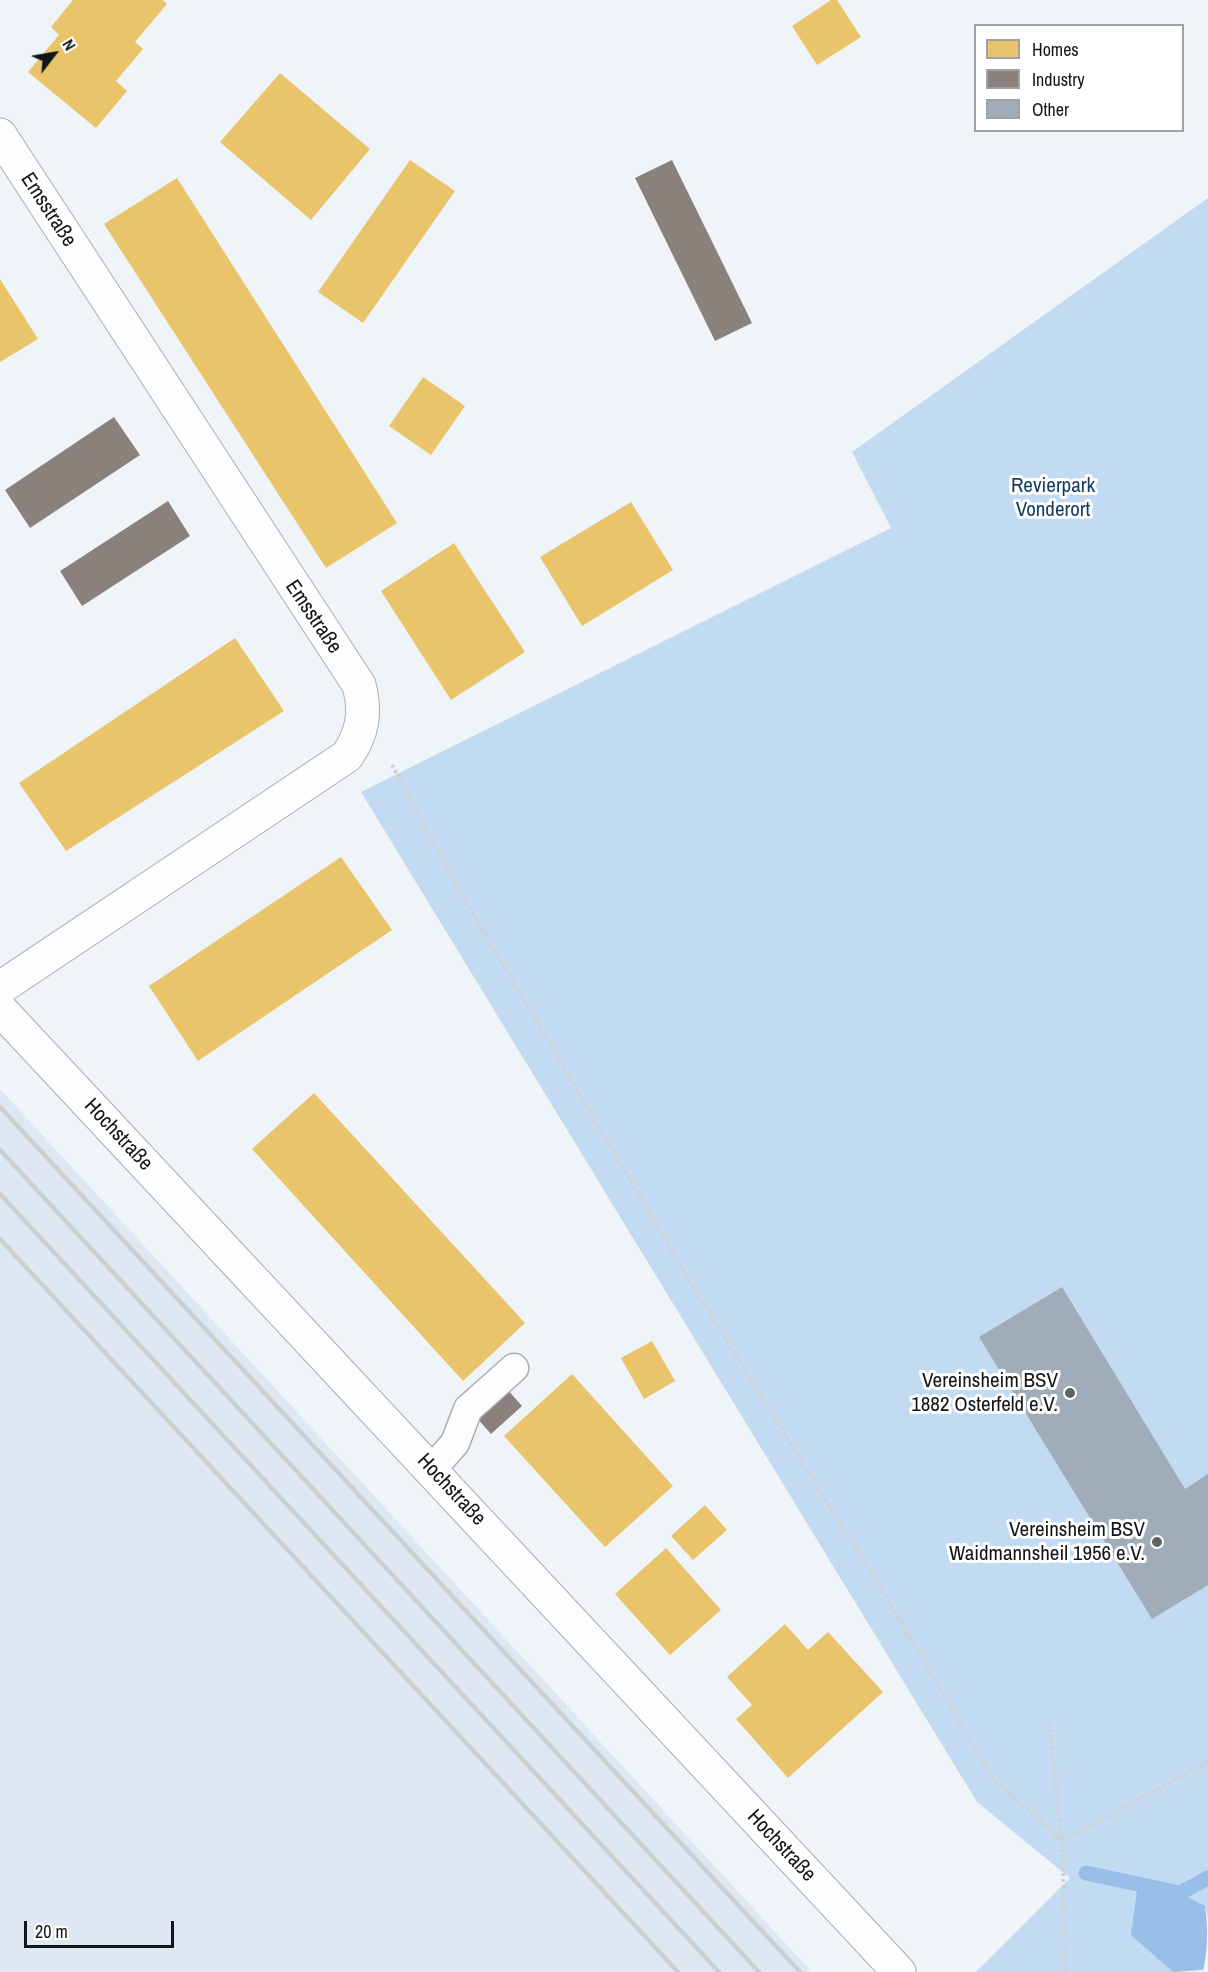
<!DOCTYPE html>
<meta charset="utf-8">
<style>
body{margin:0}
#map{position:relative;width:1208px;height:1972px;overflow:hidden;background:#eff4f9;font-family:"Archivo Narrow",sans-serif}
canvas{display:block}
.legend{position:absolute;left:974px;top:24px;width:210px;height:108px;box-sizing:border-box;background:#fff;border:2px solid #a0a1a3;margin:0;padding:8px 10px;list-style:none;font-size:18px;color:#121518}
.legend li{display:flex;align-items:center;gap:12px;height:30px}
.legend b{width:30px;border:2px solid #a0a1a3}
.north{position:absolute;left:24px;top:24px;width:60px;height:60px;-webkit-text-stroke:4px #fff;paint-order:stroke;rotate:59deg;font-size:16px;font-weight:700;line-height:24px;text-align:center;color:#121518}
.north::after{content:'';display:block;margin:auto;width:21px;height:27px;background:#121518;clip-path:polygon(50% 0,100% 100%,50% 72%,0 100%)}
.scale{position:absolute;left:24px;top:1921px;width:150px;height:27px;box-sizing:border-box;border:3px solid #121518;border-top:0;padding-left:8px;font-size:18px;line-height:21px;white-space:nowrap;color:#121518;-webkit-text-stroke:4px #fff;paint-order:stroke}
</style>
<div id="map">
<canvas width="1208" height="1972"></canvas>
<ul class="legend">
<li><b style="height:16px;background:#e9c46a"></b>Homes</li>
<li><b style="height:16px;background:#8a817c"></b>Industry</li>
<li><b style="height:16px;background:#a0acb8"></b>Other</li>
</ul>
<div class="north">N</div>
<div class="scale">20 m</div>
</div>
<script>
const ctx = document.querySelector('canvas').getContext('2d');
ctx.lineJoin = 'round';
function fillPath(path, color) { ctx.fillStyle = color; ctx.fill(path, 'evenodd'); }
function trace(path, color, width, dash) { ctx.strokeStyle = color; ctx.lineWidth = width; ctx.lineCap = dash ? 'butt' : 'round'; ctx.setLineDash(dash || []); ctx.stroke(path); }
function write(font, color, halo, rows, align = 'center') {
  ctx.font = font + ' "Archivo Narrow",sans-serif'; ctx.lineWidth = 6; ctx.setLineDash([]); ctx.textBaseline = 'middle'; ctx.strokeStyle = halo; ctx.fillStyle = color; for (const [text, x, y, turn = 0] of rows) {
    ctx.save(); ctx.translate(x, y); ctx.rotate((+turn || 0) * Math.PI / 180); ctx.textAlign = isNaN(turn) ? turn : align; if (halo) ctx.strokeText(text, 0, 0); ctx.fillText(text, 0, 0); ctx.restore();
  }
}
fillPath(new Path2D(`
 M0 1089 812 1972H813H0Z`), '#dee8f2');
fillPath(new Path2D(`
 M1208 198V1918L1205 1906 1131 1934 1173 1972H976L1070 1878 977 1802 361 792 891 528 852 452Z`), '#c2daf2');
fillPath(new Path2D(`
 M1138 1883 1180 1893 1205 1906C1208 1925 1208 1952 1203 1970L1173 1972 1131 1935Z`), '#98bfe7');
fillPath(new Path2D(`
 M73 0H163L167 4 135 42 143 49 116 81 127 91 96 128 28 72 59 35 51 27Z
 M831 0H837L861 37 817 65 792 26Z
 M280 73 370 149 311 220 220 142Z
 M410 160 455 191 363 323 318 292Z
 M177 178 397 523 326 568 104 224Z
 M0 279 38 339 0 362Z
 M423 377 465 406 431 455 389 426Z
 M631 502 673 570 582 626 540 557Z
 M454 543 525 652 451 700 381 591Z
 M235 638 284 711 66 851 19 783Z
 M341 857 392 930 198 1061 149 986Z
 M314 1093 525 1323 463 1381 252 1149Z
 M652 1341 675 1381 644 1399 621 1358Z
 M572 1374 673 1486 605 1547 504 1436Z
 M705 1505 727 1530 693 1560 671 1536Z
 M666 1548 721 1610 670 1655 615 1594Z
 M785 1624 808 1650 828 1632 883 1692 788 1778 736 1719 752 1705 727 1677Z`), '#e9c46a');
fillPath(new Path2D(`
 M672 160 752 323 715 341 635 178Z
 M114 417 140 455 30 528 5 490Z
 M168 501 190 536 82 606 60 571Z
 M507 1389 522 1406 491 1434 476 1417Z`), '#8a817c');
trace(new Path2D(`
 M1086 1873 1180 1893 1208 1878`), '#98bfe7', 15);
fillPath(new Path2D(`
 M1062 1287 1185 1489 1208 1474V1585L1152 1619 979 1337Z`), '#a0acb8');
const service = new Path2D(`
 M432 1469 455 1443 468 1409 514 1368`);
const minor = new Path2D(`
 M0 135 359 685C366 712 363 733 347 756L0 988
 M0 1009 899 1972`);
trace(service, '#aaaeb2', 31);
trace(minor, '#aaaeb2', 35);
trace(new Path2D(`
 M392 765 453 880 693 1287 883 1592 992 1778 1062 1841
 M1049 1723 1062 1841
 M1066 1972 1062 1841 1208 1762`), '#d0d1d3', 4, [3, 3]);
trace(service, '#fdfdfe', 28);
trace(minor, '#fdfdfe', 33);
trace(new Path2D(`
 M0 1107 800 1972
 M0 1150 759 1972
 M0 1194 719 1972
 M0 1239 678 1972`), '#cccecf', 4.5);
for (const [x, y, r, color] of [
 [1070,1393,6,"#5f6367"],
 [1157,1542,6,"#5f6367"]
]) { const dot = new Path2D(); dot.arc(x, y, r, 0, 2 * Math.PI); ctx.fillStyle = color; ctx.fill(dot); trace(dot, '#fff', 2); }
write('21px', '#121518', '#fff', [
 ["Emsstraße",48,210,57],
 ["Emsstraße",313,617,56],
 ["Hochstraße",118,1135,47],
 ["Hochstraße",451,1490,47],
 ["Hochstraße",781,1846,47]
]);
write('21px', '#133b5f', '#fff', [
 ["Revierpark",1053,486],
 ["Vonderort",1053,510]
]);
write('21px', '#121518', '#fff', [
 ["Vereinsheim BSV",1058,1381],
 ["1882 Osterfeld e.V.",1058,1405],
 ["Vereinsheim BSV",1145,1530],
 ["Waidmannsheil 1956 e.V.",1145,1554]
], 'right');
</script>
